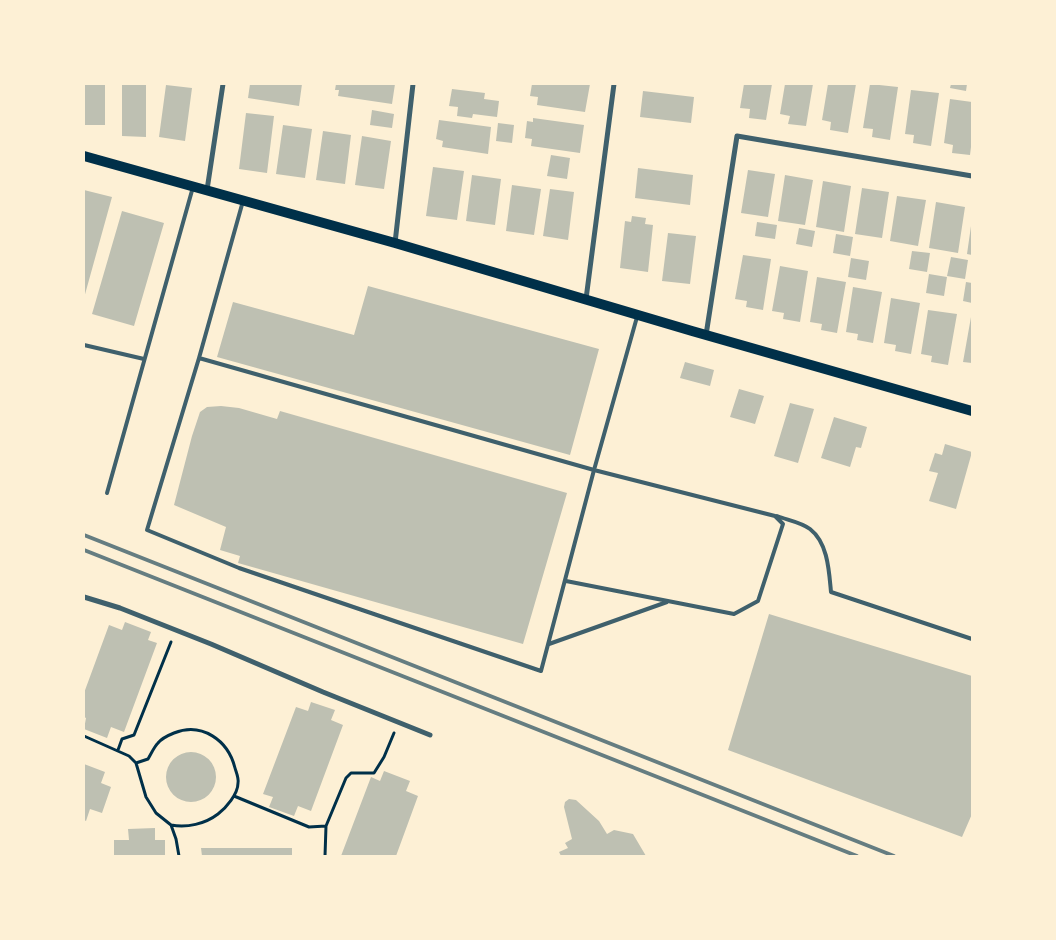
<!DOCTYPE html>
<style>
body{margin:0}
#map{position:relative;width:1056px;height:940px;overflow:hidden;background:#fdf0d5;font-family:"Fira Sans",sans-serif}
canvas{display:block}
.frame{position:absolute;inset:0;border:85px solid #fdf0d5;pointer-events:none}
</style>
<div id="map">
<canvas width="1056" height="940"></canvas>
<div class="frame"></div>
</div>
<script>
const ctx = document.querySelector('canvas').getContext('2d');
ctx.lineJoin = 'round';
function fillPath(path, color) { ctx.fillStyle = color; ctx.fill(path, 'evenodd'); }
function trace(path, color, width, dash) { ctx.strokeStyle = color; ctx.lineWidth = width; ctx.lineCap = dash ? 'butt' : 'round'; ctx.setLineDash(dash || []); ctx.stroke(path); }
fillPath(new Path2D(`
 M84 84H105V125H84Z
 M122 84H146V137L122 136Z
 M250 84H302L299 106 248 98Z
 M336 84H395L392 104 338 96 339 90H335Z
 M532 84H590L585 112 537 105 538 97 530 96Z
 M744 84H772L766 120 749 118 750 109 740 108Z
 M785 84H813L806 126 788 124 790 116 780 114Z
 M828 84H856L848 133 830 130 831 122 822 120Z
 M870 84 898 87 890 140 872 137 873 129 863 128Z
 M951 84H967L966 91 950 88Z
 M166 85 192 88 185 141 159 137Z
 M452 89 485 93 484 99 499 101 497 117 473 114 472 118 457 116 458 107 449 106Z
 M911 90 939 93 931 146 913 143 914 135 905 134Z
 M643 91 694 97 691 123 640 117Z
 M950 99 972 102V139L970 155 952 153 953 145 944 143Z
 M372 110 394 114 392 128 370 125Z
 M246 113 274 116 267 173 239 169Z
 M533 118 584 125 580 153 531 146 532 139 525 138 527 121 533 122Z
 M439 120 491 127 488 154 442 147 443 141 436 139Z
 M498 123 514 125 512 143 496 141Z
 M283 125 312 129 305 178 276 174Z
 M323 131 351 135 345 184 316 180Z
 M362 136 391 141 384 189 355 185Z
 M551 155 570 158 567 179 547 176Z
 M433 167 464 171 457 220 426 216Z
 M638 168 693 175 690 205 635 198Z
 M748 170 775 174 768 217 741 213Z
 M472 175 501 179 495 225 466 221Z
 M785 175 813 180 805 225 778 221Z
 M823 181 851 186 844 232 816 227Z
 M512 185 541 189 534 235 506 231Z
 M862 188 889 192 882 238 855 234Z
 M550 189 574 192 568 240 543 236Z
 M84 190 112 197 84 298Z
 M897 196 926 200 918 246 890 241Z
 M936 202 965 207 958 253 929 248Z
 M122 211 164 223 134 326 92 314Z
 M632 216 646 218 645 224 653 225 648 272 620 268 625 221 631 222Z
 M757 222 777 225 775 239 755 236Z
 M971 226H972V255L967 254Z
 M799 228 815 231 812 247 796 244Z
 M668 233 696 236 690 284 662 281Z
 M836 234 853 237 850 256 833 253Z
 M912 251 930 253 927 272 909 269Z
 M743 255 771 259 763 310 746 307 747 301 735 299Z
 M951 257 968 260 965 279 947 276Z
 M851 258 869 261 866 280 848 277Z
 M780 266 808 271 800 322 783 319 784 313 772 311Z
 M929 274 947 277 944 296 926 293Z
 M817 277 846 282 837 333 821 330 822 324 810 322Z
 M966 282 972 283V303L963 301Z
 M368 286 599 349 570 455 217 357 233 302 354 335Z
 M853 287 882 292 873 343 857 340 858 334 846 332Z
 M891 298 920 303 911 354 895 351 896 345 884 343Z
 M928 310 957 314 948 365 931 362 932 356 921 354Z
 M971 317H972V363L963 362Z
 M685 362 714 370 710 386 680 378Z
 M739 389 764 396 755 424 730 417Z
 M790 403 814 409 798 463 774 456Z
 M221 406 239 408 277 419 280 411 567 493 523 644 238 563 240 556 220 550 226 527 174 505 192 436 200 412 207 407Z
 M834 417 867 427 861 448 856 447 850 467 821 458Z
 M945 444 972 452 956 509 929 501 938 473 929 471 935 453 942 455Z
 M769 614 972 676V814L962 837 728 750Z
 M125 622 151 632 148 640 157 643 124 732 111 727 107 738 84 729 86 718 84 717V693L109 625 122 630Z
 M311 702 335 710 331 720 343 725 311 811 298 806 294 816 269 807 273 797 263 794 296 707 308 711Z
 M166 777a25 25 0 1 1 50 0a25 25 0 1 1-50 0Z
 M84 764 105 772 101 783 111 787 102 813 90 809 86 821 84 820Z
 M384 771 410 781 406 791 418 796 396 856H341L371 777 380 781Z
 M569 799 576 800 599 821 607 834 614 830 633 834 646 856H561L559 852 568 848 565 843 572 839 564 807 565 802Z
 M155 828V840H165V856H114V840H129L128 829Z
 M201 848H292V856H202Z`), '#bec0b2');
trace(new Path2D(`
 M84 736 129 756 136 763 146 797 156 813 171 825 176 839 179 856
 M118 750 122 739 134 735 171 642
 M136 763 148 759C151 754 154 747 158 743 162 738 169 735 174 733 202 722 228 740 235 768 236 772 239 778 238 783 238 794 226 808 218 814 205 824 187 828 171 825
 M234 796 309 827 326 826
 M325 856 326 826 346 778 351 773H374L384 757 394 733`), '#003049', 3);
trace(new Path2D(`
 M243 201 199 358 594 470 637 317
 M84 345 144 359
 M199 358 147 530 239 568 541 671 594 470 775 516 783 524 758 601 734 614 566 581
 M107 493 193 187
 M777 516C787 520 801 522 810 529 828 543 829 571 831 592L972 639
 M549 644 667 602`), '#3f606c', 4);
trace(new Path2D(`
 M207 190 223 84
 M395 243 413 84
 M586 299 614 84
 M706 335 737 136 972 176
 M84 597 120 608 211 644 323 692 430 735`), '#3f606c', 5);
trace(new Path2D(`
 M84 156 395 243 692 331 972 411`), '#003049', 10);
trace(new Path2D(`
 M84 535 894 856
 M84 550 857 856`), '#657d81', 4);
</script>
